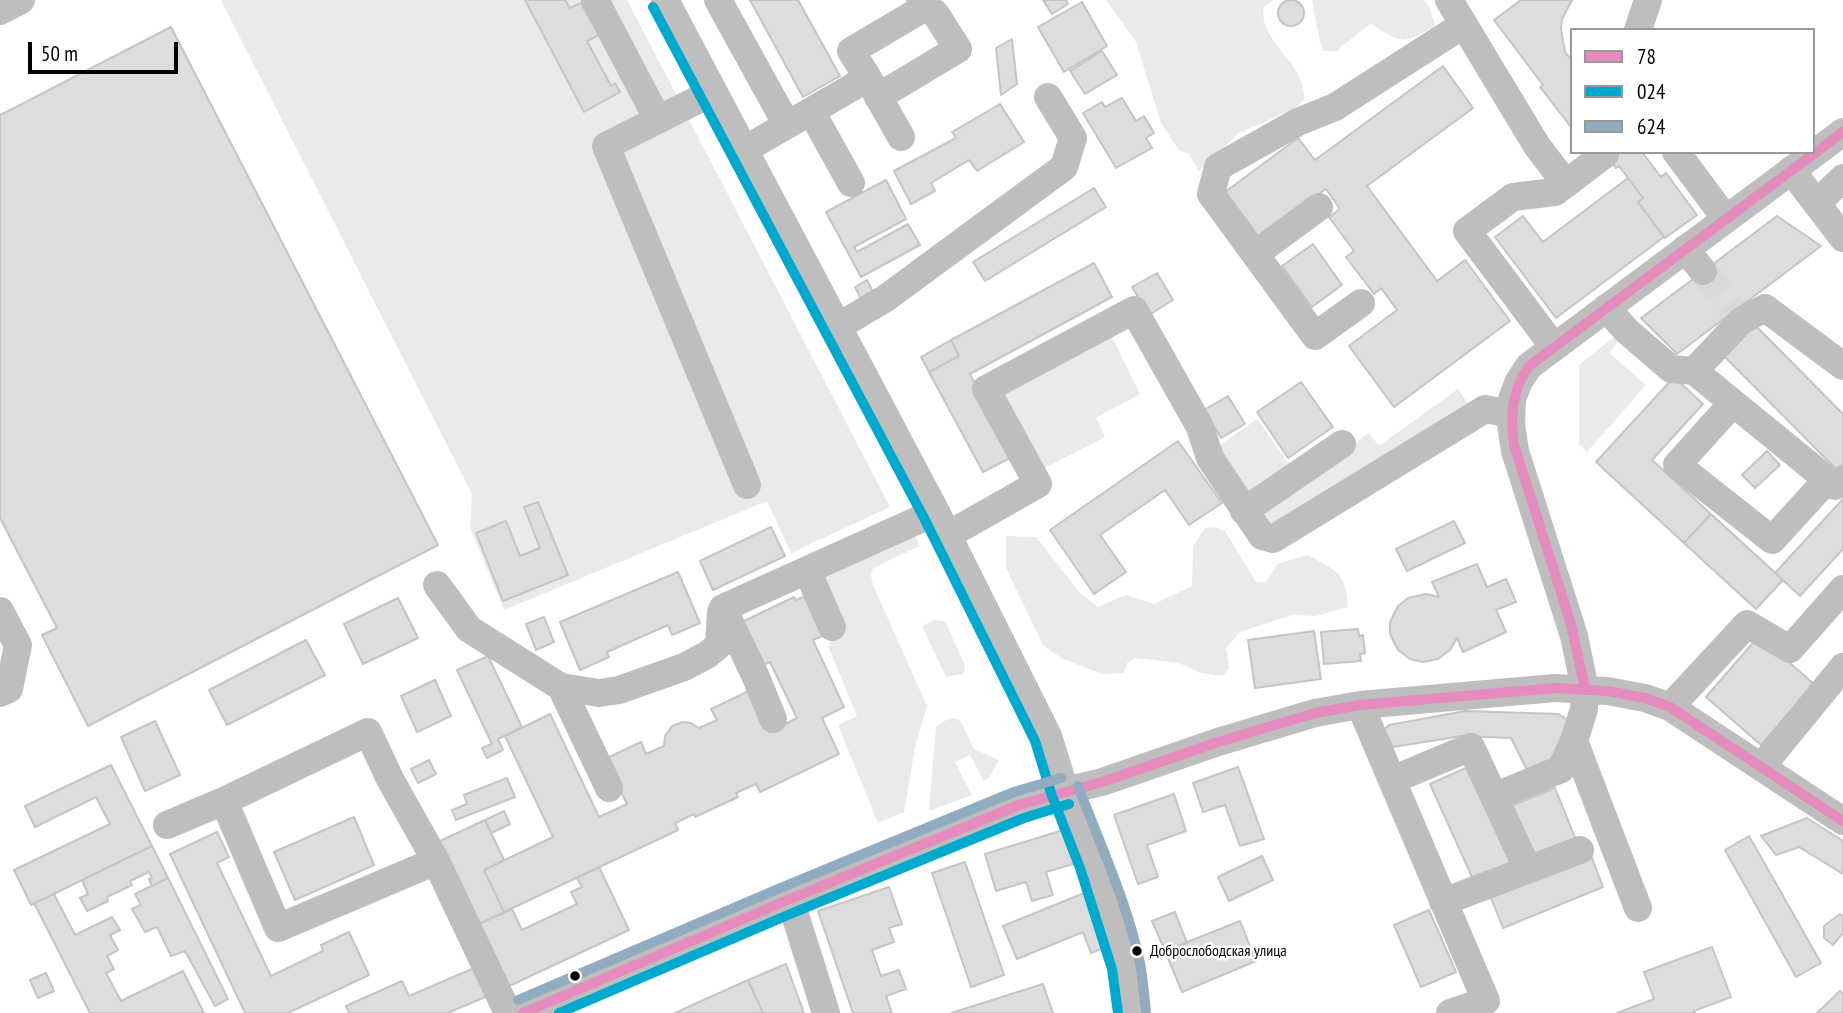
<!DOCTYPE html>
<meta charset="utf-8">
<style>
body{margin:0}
#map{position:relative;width:1843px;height:1013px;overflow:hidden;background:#fff;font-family:"PT Sans Narrow",sans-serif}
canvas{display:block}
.legend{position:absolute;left:1570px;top:28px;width:245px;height:126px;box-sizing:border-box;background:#fff;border:2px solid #999;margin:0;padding:9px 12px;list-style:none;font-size:21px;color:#000}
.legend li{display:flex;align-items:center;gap:14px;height:35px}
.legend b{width:35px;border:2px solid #999}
.scale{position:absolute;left:28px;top:42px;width:150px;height:32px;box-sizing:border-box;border:4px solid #000;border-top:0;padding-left:9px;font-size:21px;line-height:24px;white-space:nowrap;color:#000;-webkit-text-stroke:5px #fff;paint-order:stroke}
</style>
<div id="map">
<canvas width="1843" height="1013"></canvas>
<ul class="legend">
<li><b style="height:9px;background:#e68bbd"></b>78</li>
<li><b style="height:9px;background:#00a9ce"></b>024</li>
<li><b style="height:9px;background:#92acbf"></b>624</li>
</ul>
<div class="scale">50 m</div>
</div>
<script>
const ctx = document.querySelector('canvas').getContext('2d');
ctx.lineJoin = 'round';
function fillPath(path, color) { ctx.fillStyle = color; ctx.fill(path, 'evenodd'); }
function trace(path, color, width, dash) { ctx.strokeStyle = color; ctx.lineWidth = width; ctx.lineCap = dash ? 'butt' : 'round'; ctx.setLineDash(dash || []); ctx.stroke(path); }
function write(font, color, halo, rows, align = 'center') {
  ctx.font = font + ' "PT Sans Narrow",sans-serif'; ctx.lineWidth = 5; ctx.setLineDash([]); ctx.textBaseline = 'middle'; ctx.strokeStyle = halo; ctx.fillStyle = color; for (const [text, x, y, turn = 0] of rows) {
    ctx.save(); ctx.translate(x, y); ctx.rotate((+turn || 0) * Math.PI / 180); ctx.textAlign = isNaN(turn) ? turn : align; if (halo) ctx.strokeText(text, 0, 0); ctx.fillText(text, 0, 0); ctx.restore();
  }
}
fillPath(new Path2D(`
 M221 0H627L890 507 791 553 767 501 504 610 470 528 472 494Z
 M1106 0H1274L1264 7C1257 42 1307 62 1304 100L1297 107 1238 134 1199 171 1189 154 1179 150 1161 123 1136 42Z
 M1312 0H1424L1429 6 1435 26C1400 46 1405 43 1370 24L1336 51H1324L1320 42Z
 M1109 331 1140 394 1096 418 1105 437 1039 471 997 391Z
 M1619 333 1623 336 1609 353 1646 385 1587 452 1579 444V365Z
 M1458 389 1471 408 1271 529 1260 510 1369 433 1379 446Z
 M1257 419 1289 464 1243 496 1212 451Z
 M1215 527 1225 531 1256 582H1266L1277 564 1308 555C1335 570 1347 573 1348 607L1316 616 1292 615 1240 632 1226 648 1229 667 1223 676 1200 673 1179 663 1136 658 1127 663 1124 673 1102 674 1061 658 1043 645 1006 568V536L1036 537 1081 594 1098 607 1126 595 1154 604 1192 586 1193 546 1205 528Z
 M911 529 920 546 873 568 871 575 873 585 927 706 915 747 904 812 878 823 838 725 857 716 828 646 838 630 818 575Z
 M934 620 944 621 947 625 965 666V671L962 674 946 677 922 626Z
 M953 718 960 720 974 749 999 760 989 778 984 781 970 755 955 762 972 795 929 811 936 727 944 721Z`), '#eaeaea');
const building = new Path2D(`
 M1278 13a13 13 0 1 1 26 0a13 13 0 1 1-26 0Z
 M525 0H565L570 8 581 3 599 35 587 41 611 86 615 83 620 92 584 112Z
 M750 0H798L840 76 803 97Z
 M1043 0H1066L1068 4 1052 14Z
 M1521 0H1572L1562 19 1561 29 1565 52 1572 61 1571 127 1540 87 1543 85 1494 20Z
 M1082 2 1107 46 1064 72 1038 27Z
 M171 27 438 545 88 726 42 635 57 628 0 518V115Z
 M1012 39 1017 84 1001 95 996 48Z
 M1102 51 1117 75 1085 94 1070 71Z
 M1443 66 1473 108 1367 186 1437 281 1465 260 1510 321 1394 407 1349 346 1397 310 1381 288 1374 294 1346 257 1354 251 1329 217 1340 209 1326 189 1254 241 1221 195 1298 138 1315 160Z
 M1122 98 1136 121 1144 116 1154 133 1146 138 1152 148 1116 168 1083 113 1102 102 1105 107Z
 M1000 104 1024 142 977 171 969 160 931 183 935 191 911 204 894 171 956 138 952 132Z
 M1603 152H1642L1661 177 1666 173 1697 215 1665 238 1638 202 1643 198 1619 166 1616 168Z
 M1628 178 1643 198 1638 202 1664 237 1556 318 1495 237 1523 216 1543 242Z
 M886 180 906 219 854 247 857 252 908 224 920 245 861 277 826 212Z
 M1094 188 1106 207 985 281 973 262Z
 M1777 216 1821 246 1677 354 1641 318Z
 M1313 244 1342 285 1312 307 1282 266Z
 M1094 263 1112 297 970 374 1014 456 983 472 929 372 959 356 951 340Z
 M1157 273 1173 300 1149 315 1132 287Z
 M867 280 876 298 864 305 855 287Z
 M1753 323 1843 414V464L1837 470 1722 354Z
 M951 340 959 356 929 372 921 357Z
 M1674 377 1703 404 1652 460 1711 514 1684 543 1596 462Z
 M1301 382 1333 427 1288 458 1257 412Z
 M1228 396 1245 424 1221 438 1204 410Z
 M1178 441 1222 503 1189 525 1165 490 1100 535 1126 572 1094 594 1050 530Z
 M1767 451 1780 465 1755 488 1742 475Z
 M1843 499V549L1800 596 1775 573Z
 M538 502 568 575 503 601 476 533 506 521 520 556 540 548 524 507Z
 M1711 514 1783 580 1756 609 1684 543Z
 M1454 521 1465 543 1407 571 1396 549Z
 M771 527 785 556 713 590 700 561Z
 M1477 564 1487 587 1506 579 1516 602 1496 610 1506 632 1463 652 1457 638 1450 650 1438 659 1423 662 1410 659 1398 650 1390 634V622L1398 606 1408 598 1426 594 1439 597 1432 582Z
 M678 572 700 623 672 635 668 625 607 652 609 657 580 670 560 622Z
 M810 594 829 633 813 640 844 707 822 718 839 754 760 792 756 784 736 793 738 797 695 817 694 814 675 823 678 830 504 912 484 870 553 837 505 736 550 714 599 817 627 804 605 759 641 742 646 754 664 746 665 736 672 726 683 722 691 723 699 728 717 720 711 709 749 691 769 732 797 718 770 662 754 669 738 624 794 597 796 600Z
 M398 598 418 638 363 664 344 624Z
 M544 617 554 642 536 650 526 624Z
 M1358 629 1359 636 1363 635 1365 653 1360 654 1361 661 1324 664 1321 632Z
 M1314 631 1321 679 1255 688 1248 640Z
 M1759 636 1814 684 1761 745 1706 697Z
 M306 640 325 675 227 725 209 690Z
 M488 656 522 727 498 739 503 750 487 758 482 748 492 744 457 670Z
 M435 680 451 716 417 732 401 696Z
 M1465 711 1559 714 1566 719 1570 727 1549 762 1528 772 1511 738 1462 736 1393 747 1384 730 1389 725Z
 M155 721 180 775 145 791 121 737Z
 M429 760 436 774 418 783 411 769Z
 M111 765 152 846 31 905 14 870 110 824 96 797 35 827 25 806Z
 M1238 767 1264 839 1240 846 1225 805 1203 812 1193 783Z
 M1468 767 1514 871 1477 888 1430 784Z
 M507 778 515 797 456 820 452 810 467 804 464 795Z
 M1555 788 1578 845 1533 863 1511 806Z
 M1174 794 1186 831 1147 845 1158 877 1138 884 1114 815Z
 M504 811 510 824 491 833 485 820Z
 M354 817 374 865 295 900 274 852Z
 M1807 818 1843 841V874L1799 847 1776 855 1761 836Z
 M485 820 504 860 484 870 504 912 477 925 438 842Z
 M1070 828 1080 862 1046 872 1053 895 1032 901 1026 882 996 891 985 854Z
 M217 832 229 857 217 863 271 976 323 951 321 945 349 932 369 975 288 1013H245L170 854Z
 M1749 836 1821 963 1796 977 1725 850Z
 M152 846 168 878 152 886 149 879 152 878 149 872 130 881 132 885 107 897 108 901 87 911 80 898 88 894 82 880Z
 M1590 853 1603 887 1503 928 1489 893Z
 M1262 856 1273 880 1229 901 1218 877Z
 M965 862 1004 975 971 987 932 873Z
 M599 867 629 930 507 987 477 925 512 909 522 930 577 904 571 892 582 887 577 878Z
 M168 878 228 999 215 1006 185 951 171 956 157 927 145 932 132 909 141 905 135 894Z
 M889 887 902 924 889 928 894 942 872 950 881 976 899 970 906 989 886 996 892 1013H853L818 911Z
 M1089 891 1111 945 1091 953 1083 932 1017 959 1003 926Z
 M54 894 75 935 112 917 120 930 110 935 118 950 107 956 114 969 106 973 121 1001 183 971 204 1013H90L34 903Z
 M1429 910 1456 972 1421 987 1394 925Z
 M1175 912 1187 943 1165 951 1152 921Z
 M1840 914 1843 916V933L1833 945 1824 938V926Z
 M1240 921 1256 961 1182 992 1165 951Z
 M1712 947 1731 997 1694 1011 1695 1013H1617L1654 999 1644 972Z
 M786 964 804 1013H763L748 980Z
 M479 966 492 994 448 1013H349L346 1006 402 981 409 996Z
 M46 973 54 991 38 998 30 980Z
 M748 980 763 1013H675Z
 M1043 984 1053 1013H951Z
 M1840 991 1843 994V1013H1817Z`);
fillPath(building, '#ddd');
trace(building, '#c5c5c5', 2);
trace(new Path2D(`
 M1703 271 1733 311`), '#d9d9d9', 28, [28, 14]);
trace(new Path2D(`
 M595 0 658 120
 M665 0 936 512 1048 736 1065 791 1093 863 1121 950 1126 966 1132 1013
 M718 0 787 125
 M1449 0 1537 146 1566 184
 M0 11 21 0
 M1638 30 1648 0
 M869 80 901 137
 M713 92 606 146 747 485
 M878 97 958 49 935 13 924 8
 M811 111 851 183
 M744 150 868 78 851 51 924 8 920 0
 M1676 152 1726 219
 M1791 170 1843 238
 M1817 203 1843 178
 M1685 249 1703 271
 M1255 254 1319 207
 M1361 303 1315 336 1211 194 1218 167 1298 122 1335 107 1463 25
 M1606 308 1627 331 1671 369 1694 371 1835 486 1843 479
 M839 326 886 298 1064 167 1073 138 1048 97
 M1554 347 1467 231 1513 197 1555 192 1605 154
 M1694 371 1741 321 1765 308 1843 366
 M1733 403 1677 465 1772 540 1827 480
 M1244 511 1342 444
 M948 535 1038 484 986 389 1134 310 1200 427 1210 458 1262 536 1273 539 1485 409 1511 414
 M807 570 832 627
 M437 585 469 629 561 687 599 693 619 690 684 667 707 655 719 645 721 612 723 608 936 512
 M723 608 755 675 773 719
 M0 611 18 645 9 689 0 693
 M561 687 609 788
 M1360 705 1486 1001 1450 1013
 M1670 707 1747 624 1790 649 1843 589
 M1574 741 1638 908
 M1762 766 1843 667
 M1392 780 1471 747 1528 870
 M1494 797 1561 769 1574 741 1584 709 1585 689 1574 636 1515 451 1511 424 1512 399 1519 381 1529 366 1843 132
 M224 801 368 732 390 779 436 861 508 1013
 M167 825 224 801 278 928 436 861
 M790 899 826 1013
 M1443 902 1580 850
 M523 1013 790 899 1019 805 1065 791 1102 782 1218 742 1315 713 1360 705 1555 688 1607 691 1645 698 1670 707 1843 821`), '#bebebe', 28);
trace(new Path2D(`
 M1585 689 1571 624 1514 445C1510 415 1512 391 1529 366L1843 132
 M523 1013 790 899 1019 805 1102 782 1218 742 1315 713 1360 705 1555 688 1607 691 1645 698 1670 707 1843 821`), '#e68bbd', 10);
trace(new Path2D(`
 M653 7 924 518 1035 741 1052 796 1080 868 1112 969 1118 1013
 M559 1013 795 912 1024 818 1069 804`), '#00a9ce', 10);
trace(new Path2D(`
 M1078 786C1100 844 1127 902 1140 963 1143 979 1144 995 1146 1011
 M518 1000 785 886 1014 792 1061 778`), '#92acbf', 10);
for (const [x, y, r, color] of [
 [1137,951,6,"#000"],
 [575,976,6,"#000"]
]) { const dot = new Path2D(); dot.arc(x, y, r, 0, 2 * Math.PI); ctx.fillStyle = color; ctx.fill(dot); trace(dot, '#fff', 2.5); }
write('16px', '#000', '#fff', [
 ["Доброслободская улица",1150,951]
], 'left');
</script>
